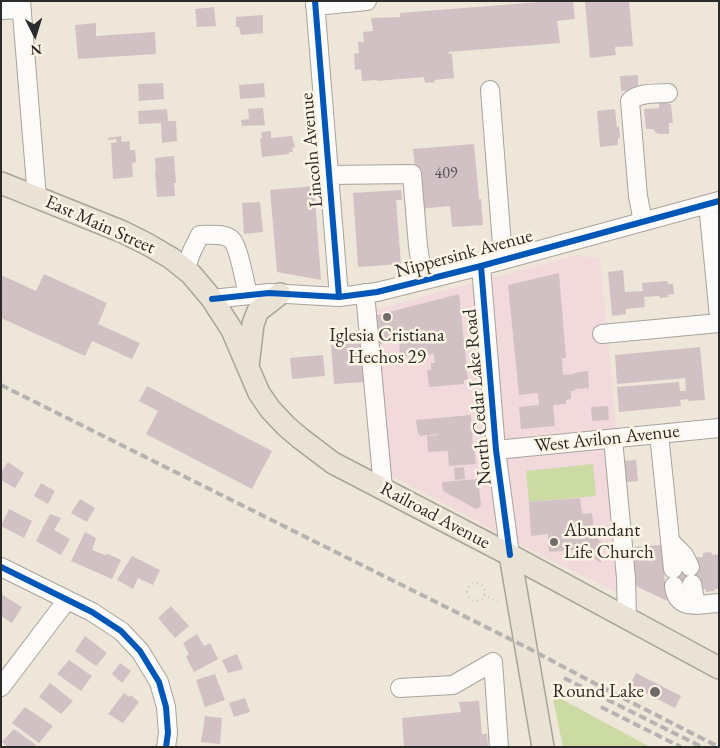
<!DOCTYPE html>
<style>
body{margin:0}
#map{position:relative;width:720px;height:748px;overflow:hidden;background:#eee6d8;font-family:"EB Garamond",serif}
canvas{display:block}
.frame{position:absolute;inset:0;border:2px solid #2b2b2b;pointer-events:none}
.north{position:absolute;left:10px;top:10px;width:50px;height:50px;-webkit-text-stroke:4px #fcf5e5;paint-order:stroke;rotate:175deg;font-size:14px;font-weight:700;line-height:20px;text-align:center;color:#2b2b2b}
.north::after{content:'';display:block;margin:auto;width:18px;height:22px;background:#2b2b2b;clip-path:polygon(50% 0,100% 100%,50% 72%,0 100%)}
</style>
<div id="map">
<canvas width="720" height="748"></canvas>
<div class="frame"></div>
<div class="north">N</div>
</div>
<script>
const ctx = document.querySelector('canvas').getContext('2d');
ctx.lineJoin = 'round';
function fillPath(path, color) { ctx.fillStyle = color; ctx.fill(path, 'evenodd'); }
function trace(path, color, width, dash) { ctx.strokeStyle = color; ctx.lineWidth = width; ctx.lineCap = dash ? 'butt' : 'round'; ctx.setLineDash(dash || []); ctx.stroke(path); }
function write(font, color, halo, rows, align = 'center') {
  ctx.font = font + ' "EB Garamond",serif'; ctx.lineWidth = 5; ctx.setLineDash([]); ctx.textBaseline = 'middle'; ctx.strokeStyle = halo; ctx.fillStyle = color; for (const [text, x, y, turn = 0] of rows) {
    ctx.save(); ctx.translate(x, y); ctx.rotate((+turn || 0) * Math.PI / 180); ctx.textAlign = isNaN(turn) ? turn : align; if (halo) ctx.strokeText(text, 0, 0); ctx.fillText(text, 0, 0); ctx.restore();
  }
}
fillPath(new Path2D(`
 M577 255 600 259 633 600 535 552 385 472 370 311Z`), '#f1d9dc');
fillPath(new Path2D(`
 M593 464 596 496 529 502 526 471Z
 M552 694 650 747H563Z`), '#ccdaa3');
fillPath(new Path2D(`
 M553 1H573L575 19 557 21 560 43 448 52 449 54H452L454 78 434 80 435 82 425 83 424 77 377 81V80L362 81 361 69 355 70 354 54 359 53 358 42H364L363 32 373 31 371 18 400 17V13Z
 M585 1H629L633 46 615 47 616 55 590 58Z
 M214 7 216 26 197 27 195 9Z
 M263 15V33L241 35 239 27H236V17Z
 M96 23V36L155 32 156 54 78 59 75 25Z
 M638 75V90L621 91 620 76Z
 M163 83 164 99 139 101 138 84Z
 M264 83 265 97 240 99 239 85Z
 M659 102H668V104H671L673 123H669V134H660L656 133 653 129H646L644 109 659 108Z
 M263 108 265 125 242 126 241 120 249 119 248 109Z
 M167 109 168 121H176L177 141 162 143 161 123 139 124 138 111Z
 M615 109 617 127H619L620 138 618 139V145L600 147 597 111Z
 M271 131V138L292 136 295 147 292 148 293 152H289V154L262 157 260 138H262L261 132Z
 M121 136 122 142 130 141V150H135L136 162 132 163 133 177 113 179 111 143 117 142 116 139 108 140V138Z
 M474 144 479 199H481L483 225 452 227 450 206 419 209 413 149Z
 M174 156 176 183H174L175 196 157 197 155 171H156L155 158Z
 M314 186 321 280 277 272 270 190Z
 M401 190 402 200H396L401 264 358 267 353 193Z
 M260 202 263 232 244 234 242 203Z
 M623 270 625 292 643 291 642 283 667 281 668 284H673L674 294 668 295 669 297 660 298 659 296 644 297 645 307 626 309V314L612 316 608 272Z
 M559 273 566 358H562L563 375 574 374V373L588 371 589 388 575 389V391H571V399L566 400V404L553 405 555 426 521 429 519 407 539 405 538 393 519 395 508 285Z
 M44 274 107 303 98 324 140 343 132 359 92 341 85 356 1 318V275L36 291Z
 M459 294 468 379 464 380V384L429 387 427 370H431V363H435L434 354 400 357 399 341 377 344 374 316Z
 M362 343 366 382 334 384 331 345Z
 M700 347 705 400 688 401V399L680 400 681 406 619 412 617 387 679 382 680 391H686L685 378 617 384 615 355Z
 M323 355 325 376 292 379 290 358Z
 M147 386 272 451 252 489 146 434 158 411 139 401Z
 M608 406 609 420 592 421 591 407Z
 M471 415 473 448H474L476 464 449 466 448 451 428 452 427 436 438 435V434L420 436V434L418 435 416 420Z
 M636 460 638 481 626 482 624 461Z
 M8 462 24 473 15 488 1 480V473Z
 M464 467 465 479 455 480 454 468Z
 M478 479 481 505 479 508 476 509 443 491 442 482Z
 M41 483 55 491 48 504 34 496Z
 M580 498 582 514 592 513 594 531 578 532 579 534 597 532 599 541H601V543H598L601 563 592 557 575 558V550L549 552 548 534 531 536 529 502Z
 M80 499 95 508 87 522 71 513Z
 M9 509 32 521 24 538 1 526Z
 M50 514 61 518 54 530 70 539 61 555 36 541Z
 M85 532 96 538 92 550 105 555 108 554 121 560 112 579 71 561Z
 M661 545 667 601 634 585 632 547Z
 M711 552 712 555 719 554V589H714L715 591 706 592V589L698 590 697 584 673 586 671 569 695 557H703V553Z
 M132 556 160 570 153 585 138 578 133 589 117 580Z
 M1 594 22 607 12 623 1 616Z
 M171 606 189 626 175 638 158 618Z
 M197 634 204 646 210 643 218 659 194 672 186 657 189 654 183 643Z
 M85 636 107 653 96 666 75 651Z
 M237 654 243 669 228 673 222 660Z
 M69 660 92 676 81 691 57 674Z
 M120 663 131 671 122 683 112 674Z
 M636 673 681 696 675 708 630 685Z
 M215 674 225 700 205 707 196 680Z
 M50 683 73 701 61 714 39 697Z
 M124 693 129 697 131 695 139 702 123 723 108 714Z
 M245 698 250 712 234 717 229 703Z
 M479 701 482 734H487L488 747H404L402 718 461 712 459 702Z
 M25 707 53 726 39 743 12 723Z
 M205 716 222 718 220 744 201 742Z
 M14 729 36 745 35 747H8L2 742Z`), '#d2c1c4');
const minor = new Path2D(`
 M21 1 37 198
 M315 1 339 297
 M315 6 367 1
 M1 10 21 9
 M490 90 502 245 481 266 496 450 510 555
 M329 175 412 174 418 246 423 280
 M708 204 719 317
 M643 222 638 196 630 101C639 92 656 94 668 93
 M185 270 192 251 200 235C209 235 223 233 231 239 239 246 245 284 248 295
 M365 293 383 488
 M212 299 269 293 339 297 377 292 481 266 719 201
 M602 334 719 323
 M659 434 673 569
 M613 439 626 578 627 619
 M496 450 719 428
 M670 541 684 555 690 567
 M1 567 92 612 121 631 140 651 159 682 166 707 168 733 166 747
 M692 584 696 605
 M674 586C677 612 700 604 719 603
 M1 687 67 600
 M400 688 453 685 493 662 499 747`);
const major = new Path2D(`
 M1 183 123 232 147 244 171 258 191 274 212 299 232 330 259 393 270 409 286 426 300 438 333 463 510 555 719 668
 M248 366 253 324 258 311 280 294
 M510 555 543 747`);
trace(minor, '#a8a39b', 20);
trace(major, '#a8a39b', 24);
trace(new Path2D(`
 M467 592a9 9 0 1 1 18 0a9 9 0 1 1-18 0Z
 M484 595 498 602`), '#cbc9c6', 2.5, [1, 4]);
trace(minor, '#fcfbf9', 18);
trace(major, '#e9e2d5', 21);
trace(new Path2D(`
 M1 385 526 647 611 692 719 747
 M564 678 702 747
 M601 707 681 747`), '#b4b3b1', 4, [8, 4]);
trace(new Path2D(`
 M315 1 339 297
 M481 266 496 450 510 555
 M212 299 269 293 339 297 377 292 481 266 719 201
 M1 567 92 612 121 631 140 651 159 682 166 707 168 733 166 747`), '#0057b8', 6);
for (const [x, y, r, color] of [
 [387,317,5,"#6f6c68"],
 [554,542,5,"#6f6c68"],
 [655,692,6,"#6f6c68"]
]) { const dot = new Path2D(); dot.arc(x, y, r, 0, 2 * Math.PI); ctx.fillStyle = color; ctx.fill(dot); trace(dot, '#fcf5e5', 2); }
write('16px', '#555051', null, [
 ["409",446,174]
]);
write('19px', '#2b2b2b', '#fcf5e5', [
 ["Lincoln Avenue",312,150,-95],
 ["East Main Street",100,225,24],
 ["Nippersink Avenue",464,254,-15],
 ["North Cedar Lake Road",478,397,-95],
 ["West Avilon Avenue",607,439,-6],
 ["Railroad Avenue",435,516,28]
]);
write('19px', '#2b2b2b', '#fcf5e5', [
 ["Iglesia Cristiana",387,336],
 ["Hechos 29",387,358],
 ["Abundant",564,531,"left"],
 ["Life Church",564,553,"left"],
 ["Round Lake",644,692,"right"]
]);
</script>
